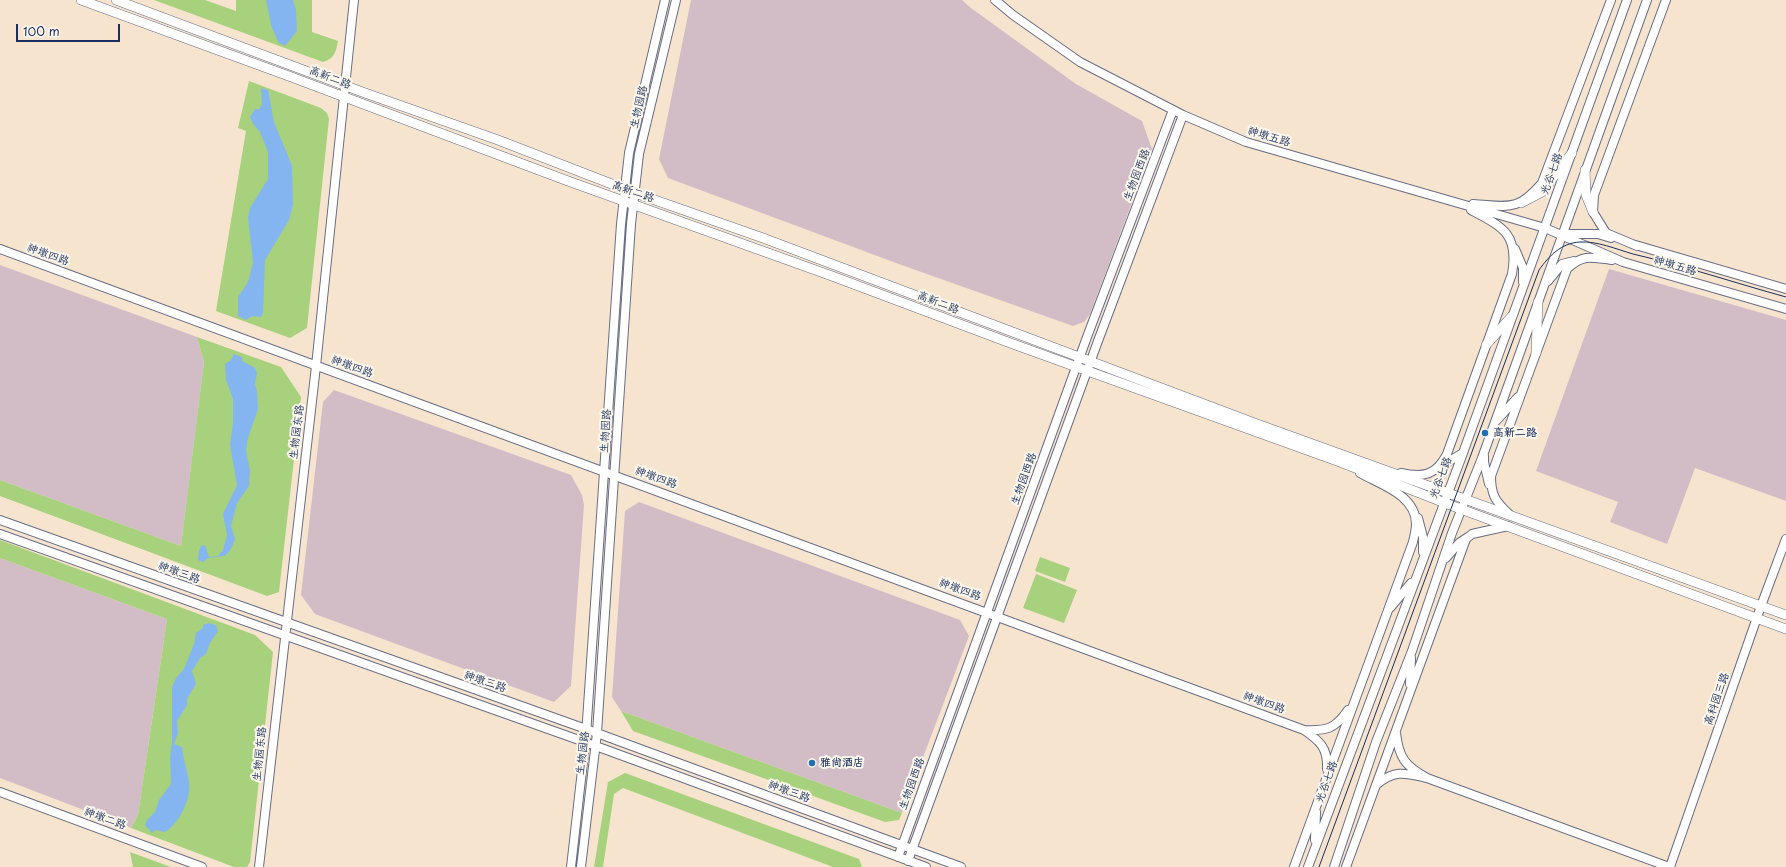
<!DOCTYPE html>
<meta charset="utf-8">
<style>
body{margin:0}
#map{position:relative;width:1786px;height:867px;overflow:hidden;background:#f7e4ce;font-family:"Playpen Sans",sans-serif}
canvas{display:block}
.scale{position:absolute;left:16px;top:24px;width:104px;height:18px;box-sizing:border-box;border:2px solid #1b2f5e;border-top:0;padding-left:5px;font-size:12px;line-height:14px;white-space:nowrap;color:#1b2f5e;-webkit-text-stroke:3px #fbf7ec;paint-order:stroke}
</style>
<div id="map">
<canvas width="1786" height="867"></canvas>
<div class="scale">100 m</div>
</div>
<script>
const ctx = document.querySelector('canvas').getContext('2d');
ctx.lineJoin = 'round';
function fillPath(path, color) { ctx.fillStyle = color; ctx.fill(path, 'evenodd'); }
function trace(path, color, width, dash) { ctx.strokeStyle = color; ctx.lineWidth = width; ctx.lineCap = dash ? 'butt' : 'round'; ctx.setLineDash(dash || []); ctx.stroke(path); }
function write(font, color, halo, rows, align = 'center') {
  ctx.font = font + ' "Playpen Sans","LXGW WenKai TC",sans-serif'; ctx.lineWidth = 4; ctx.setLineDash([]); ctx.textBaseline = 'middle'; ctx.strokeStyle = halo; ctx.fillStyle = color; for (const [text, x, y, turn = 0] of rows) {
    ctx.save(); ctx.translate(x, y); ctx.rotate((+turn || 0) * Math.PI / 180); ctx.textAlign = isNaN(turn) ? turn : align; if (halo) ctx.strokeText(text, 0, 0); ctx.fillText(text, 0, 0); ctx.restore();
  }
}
fillPath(new Path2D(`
 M691 0H962L971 8 1076 84 1142 121 1152 149 1090 314 1084 322 1073 326 896 263 668 178 659 159Z
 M0 265 197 337 204 362 181 546 0 480Z
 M1609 269 1786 320V501L1695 468 1667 544 1610 522 1618 502 1536 471Z
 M334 390 571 475 582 495 584 505 571 686 554 702 315 614 301 595 323 402Z
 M639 502 960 620 969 636 902 813 621 711 612 697 625 511Z
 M0 558 167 619 138 815 131 828 0 778Z`), '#d2bdc7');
fillPath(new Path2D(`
 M154 0H205L236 11V0H312V32L338 41C336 52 334 59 323 62Z
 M249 81 321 108 327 113 329 119 307 328 290 338 216 311 246 131 238 128Z
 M197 337 281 367 301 397 279 592 267 596 0 496V480L181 546 204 362Z
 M0 540 255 635 273 652 250 862 247 867H234L131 828 138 815 167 619 0 558Z
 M1040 557 1070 568 1065 582 1035 571Z
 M1036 574 1077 590 1064 623 1023 608Z
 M621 711 902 813 899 820 885 822 633 731Z
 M625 773 859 859 862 867H833L623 788 614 794 603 867H594L608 782Z
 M130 852 171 867H133Z`), '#a7d17d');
fillPath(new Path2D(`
 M266 0H293L296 10 297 31 285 46 278 42 271 25Z
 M261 88 268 90 274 122 292 166 293 205 289 220 265 260 263 313 261 317 252 316 246 320 238 316V297L248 282 253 263 248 218 250 208 268 179V152L260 132 253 124 250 117 255 109H259L262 105Z
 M234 354 242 357V361L255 368 257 373 255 384 257 391 258 409 248 438 246 450 250 471 249 486 237 503 231 526 235 539 231 549 225 556 208 558 203 562 198 560 199 551 201 546 205 545 209 557 218 556 223 550 227 535 223 514 237 485 230 445 233 423V399L226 380 225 364 231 360Z
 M209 623 216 625 218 631 210 643 206 654 200 658 192 671 196 684 187 699V705L177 721 178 733 174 744 182 747C183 760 188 771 189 784 191 800 178 825 165 832L155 830 152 833 145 825 147 820 155 812 159 800 171 784 170 757 172 742V687L176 678 184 669 194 644 196 633 203 628V625Z`), '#84b5f0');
const secondary = new Path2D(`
 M995 0 1013 15 1080 62 1183 115 1246 142 1545 228 1623 262 1786 309
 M1473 204C1509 206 1517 212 1542 183L1611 0
 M1565 234H1598L1611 238
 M1632 244 1786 289
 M1637 246 1606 233 1593 212 1594 195 1666 0
 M0 249 1304 730
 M1515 249 1523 268V282
 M1548 281 1562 264 1574 261
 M1497 420 1518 397
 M1484 456V462L1489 484
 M1441 466 1463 453
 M1401 473C1424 478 1436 475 1447 454L1512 274C1519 234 1503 227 1471 210
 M1509 514C1495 501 1491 495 1491 476L1567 269C1582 254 1592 257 1612 260
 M1418 518 1423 537V552
 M0 520 586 729 961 867
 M0 534 593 745 926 867
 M1446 558 1459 543 1468 537
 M1390 608 1411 583
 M1410 684 1411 658
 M1327 769C1328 748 1320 741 1304 730 1327 731 1335 729 1348 710
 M1427 778 1669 867
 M1376 785C1395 769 1405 773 1427 778 1405 766 1399 758 1396 733
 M0 792 202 867
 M1315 840 1316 812
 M898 857 1087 337 1173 110
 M908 861 1098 341 1183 115
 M259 867 316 366 354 0
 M571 867 586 735 621 224 629 153 665 0
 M581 867 597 733 631 224 639 154 676 0
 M1294 867 1413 542C1414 537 1416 530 1416 524 1416 495 1381 485 1360 473
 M1308 867 1463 453 1627 0
 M1334 867 1376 742 1412 651 1452 533 1482 458 1647 0
 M1346 867 1466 539 1472 534 1508 526
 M1670 867 1761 606 1786 539`);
const primary = new Path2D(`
 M81 0 286 75 568 181 832 276 1013 344 1340 462 1458 508 1786 629
 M116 0 365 93 498 140 635 193 763 238 1257 424 1786 615
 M1585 170 1586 195 1593 212
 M1521 203 1542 192 1572 153
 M1486 345 1512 316
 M1536 353 1538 302`);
trace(secondary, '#686e85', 10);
trace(primary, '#686e85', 10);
trace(secondary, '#fff', 8);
trace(primary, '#fff', 9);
trace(new Path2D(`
 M1319 867 1539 270C1549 256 1561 243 1580 242 1597 241 1616 249 1633 254 1685 266 1735 283 1786 297`), '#1b2f5e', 1);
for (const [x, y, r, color] of [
 [1485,433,4,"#1f6fb2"],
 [812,763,4,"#1f6fb2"]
]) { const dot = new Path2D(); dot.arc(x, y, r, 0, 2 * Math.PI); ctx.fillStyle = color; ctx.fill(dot); trace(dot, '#fbf7ec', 1.5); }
write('11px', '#1b2f5e', '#fbf7ec', [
 ["高新二路",330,78,21],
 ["生物园路",639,107,-77],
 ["神墩五路",1269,137,17],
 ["光谷七路",1552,174,-70],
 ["生物园西路",1137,175,-69],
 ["高新二路",633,192,19],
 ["神墩四路",48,255,20],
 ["神墩五路",1675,266,16],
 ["高新二路",938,303,21],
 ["神墩四路",352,367,20],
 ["生物园路",606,431,-86],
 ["生物园东路",297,432,-83],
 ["神墩四路",656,478,20],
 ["光谷七路",1441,478,-69],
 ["生物园西路",1024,479,-70],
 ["神墩三路",179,573,20],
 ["神墩四路",960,590,20],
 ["神墩三路",485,682,19],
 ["高科园三路",1717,699,-71],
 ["神墩四路",1264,703,20],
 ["生物园路",583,753,-83],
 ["生物园东路",260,754,-84],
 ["光谷七路",1327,782,-70],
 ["生物园西路",912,784,-70],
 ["神墩三路",789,792,20],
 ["神墩二路",105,819,20]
]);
write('bold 11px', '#1b2f5e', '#fbf7ec', [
 ["高新二路",1493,433],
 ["雅尚酒店",820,763]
], 'left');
</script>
